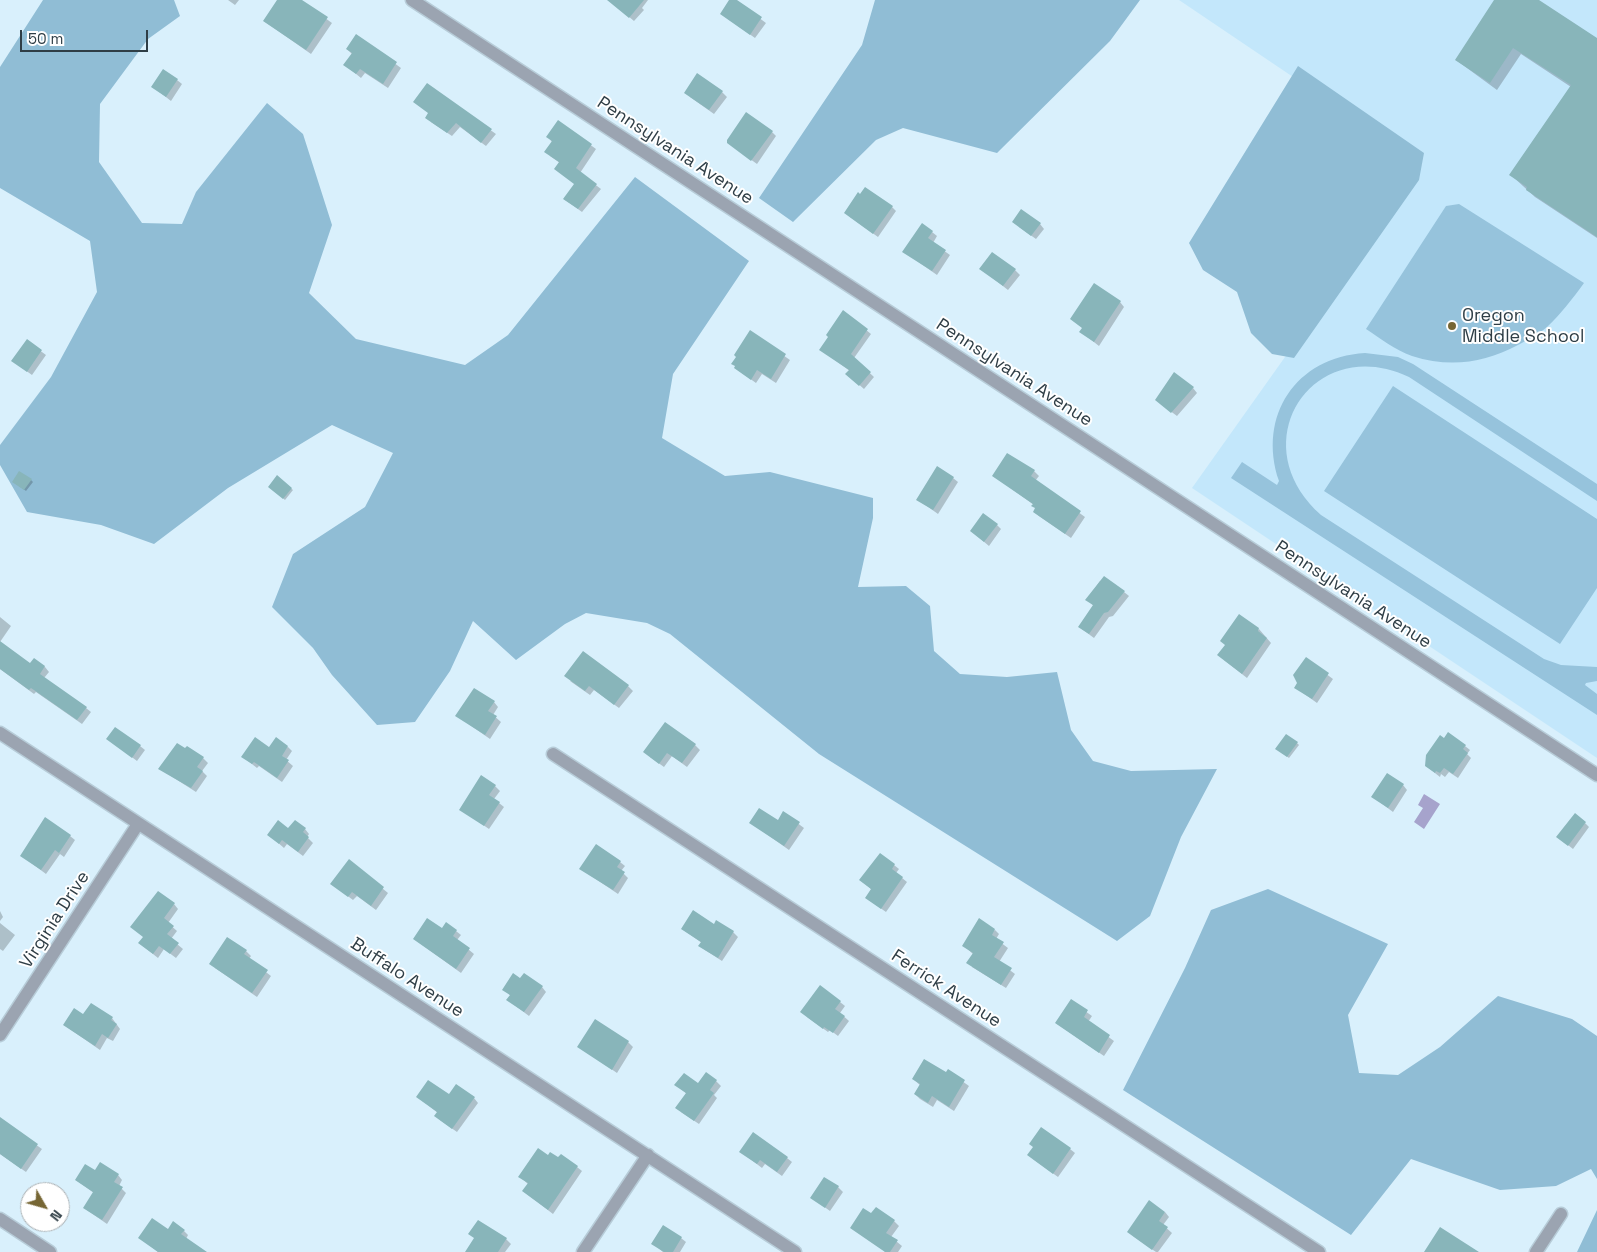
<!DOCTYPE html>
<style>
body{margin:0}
#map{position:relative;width:1597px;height:1252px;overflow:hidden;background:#d9f0fc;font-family:"Space Grotesk",sans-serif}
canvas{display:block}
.north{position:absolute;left:20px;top:1182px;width:50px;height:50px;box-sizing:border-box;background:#fff;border:1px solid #acb2b5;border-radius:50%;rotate:128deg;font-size:14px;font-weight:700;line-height:20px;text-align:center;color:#2f3e46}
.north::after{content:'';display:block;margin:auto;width:18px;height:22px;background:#766634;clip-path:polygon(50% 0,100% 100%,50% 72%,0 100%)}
.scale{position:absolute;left:20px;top:30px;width:128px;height:22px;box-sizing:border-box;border:2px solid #2f3e46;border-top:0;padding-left:6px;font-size:15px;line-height:18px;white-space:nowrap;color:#2f3e46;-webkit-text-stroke:4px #fff;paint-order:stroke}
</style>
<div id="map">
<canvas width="1597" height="1252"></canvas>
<div class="north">N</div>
<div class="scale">50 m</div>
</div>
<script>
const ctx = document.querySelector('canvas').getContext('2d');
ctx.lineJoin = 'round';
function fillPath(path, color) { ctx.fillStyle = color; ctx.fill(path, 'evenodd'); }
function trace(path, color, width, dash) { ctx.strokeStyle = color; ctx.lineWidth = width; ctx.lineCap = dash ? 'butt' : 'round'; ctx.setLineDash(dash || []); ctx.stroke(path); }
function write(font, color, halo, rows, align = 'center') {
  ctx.font = font + ' "Space Grotesk",sans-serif'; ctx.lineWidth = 4; ctx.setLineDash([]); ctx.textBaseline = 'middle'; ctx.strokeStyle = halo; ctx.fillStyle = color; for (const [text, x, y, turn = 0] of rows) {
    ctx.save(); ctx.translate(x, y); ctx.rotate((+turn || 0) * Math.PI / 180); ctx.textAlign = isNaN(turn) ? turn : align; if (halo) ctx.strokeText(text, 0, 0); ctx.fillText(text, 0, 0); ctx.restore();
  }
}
fillPath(new Path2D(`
 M1179 0H1597V758L1192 488 1422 164Z`), '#c3e7fb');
fillPath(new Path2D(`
 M1459 204 1584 283C1573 298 1561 314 1547 327 1539 334 1528 340 1518 345 1484 363 1450 368 1412 356 1395 350 1380 338 1366 329L1446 206Z
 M1365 353 1398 357 1413 364 1597 484V501L1409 377C1313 332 1240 443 1321 515L1544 659 1561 665 1597 667V681L1586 683 1585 685 1597 694V715L1231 478 1242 462 1277 485 1279 481C1257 416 1296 357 1365 353Z
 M1393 386 1597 519V588L1560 644 1324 491Z`), '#96c3dc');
fillPath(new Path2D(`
 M43 0H174L180 16 148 39 100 104 99 162 142 223 182 224 196 192 267 103 303 134 332 225 309 293 356 339 465 365 508 335 635 177 749 261 673 374 662 438 725 476 770 472 873 498V518L858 587 906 586 930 606 934 651 960 674 1007 677 1057 672 1071 730 1093 761 1131 771 1217 769 1181 837 1150 916 1117 941 819 754 670 634 647 623 586 613 565 624 516 660 473 621 450 671 415 722 377 725 332 675 313 648 272 607 293 554 365 507 393 453 332 425 228 488 154 544 101 525 27 512 0 465V445L51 377 97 292 90 241 0 188V67Z
 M875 0H1140L1110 41 997 153 903 128 876 140 793 222 759 198 862 45Z
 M1298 66 1424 153 1419 180 1294 358 1272 354 1251 333 1237 292 1203 270 1189 243Z
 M1268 889 1388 944 1348 1015 1359 1073 1398 1075 1440 1047 1498 996 1572 1019 1597 1036V1179L1591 1169 1556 1186 1500 1190 1411 1159 1351 1235 1123 1090 1185 968 1211 910Z
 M1597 1210V1252H1577Z`), '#90bdd5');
fillPath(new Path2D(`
 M1424 794 1440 804 1424 829 1414 822 1423 808 1418 805Z`), '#a6a3cc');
fillPath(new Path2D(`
 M228 0H239L235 5Z
 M278 0H300L332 23 311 54 264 21Z
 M623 0H648L642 8 644 10 634 21 622 11Z
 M731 0H735L766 23 755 38 721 14Z
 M1496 0H1537L1597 39V238L1535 197 1511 175 1571 87 1521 54 1497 90 1456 60Z
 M356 35 401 68 388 88 365 73 361 78 345 65 352 54 347 49Z
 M177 80 182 84 171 101 153 87Z
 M427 85 496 134 486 146 460 127 452 136 431 122Z
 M722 92 727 97 714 114 690 97Z
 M559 122 596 149 580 173 601 189 582 212 564 199 575 184 555 169 560 163 550 156 552 142 548 137Z
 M772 132 776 136 757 164 728 143Z
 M892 207 896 211 878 237 850 217Z
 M1040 224 1044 229 1036 239 1019 227Z
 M932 232 937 236 933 243 950 255 937 275 904 252Z
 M981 269 1015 270 1020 275 1008 290Z
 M1120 302 1124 307 1099 346 1081 332Z
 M843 311 871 334 854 358 874 377 864 389 847 374 850 371 821 350Z
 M750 332 790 360 776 383 762 374 756 383 735 368Z
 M27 341 46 355 32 375 18 365Z
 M1193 388 1197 393 1177 416 1161 404Z
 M1034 471 1039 476 1035 481 1085 517 1071 538 1039 516 1034 512 1036 509 1034 505 994 476Z
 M277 477 293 490 285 500 270 486Z
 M953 478 958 482 938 514 917 499Z
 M31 480 33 482 26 491 15 483Z
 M997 525 1001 529 989 546 971 531Z
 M1100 581 1124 592 1129 596 1113 616 1109 617 1094 638 1079 627 1094 606 1087 600Z
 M0 617 11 626 0 642 30 665 34 659 45 667 49 672 44 678 86 708 91 712 82 724 36 692 34 694 0 669Z
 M1259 629 1271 643 1247 678 1224 660Z
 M1306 659 1333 679 1317 703 1296 688Z
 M570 681 628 686 633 691 619 708 594 690 590 695Z
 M494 702 498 707 493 715 501 722 490 739 457 716Z
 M108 739 140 746 145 750 137 761Z
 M1297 743 1299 745 1289 758 1278 750Z
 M695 745 700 750 687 767 672 756 664 767 650 757Z
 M1465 746 1470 750 1467 754 1471 758 1458 778 1449 772 1445 777 1441 774 1440 777 1426 766Z
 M288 747 292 751 286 760 293 766 282 782 259 766 257 768 243 757 269 749Z
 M203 758 208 763 202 771 207 776 196 792 160 769Z
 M1403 785 1407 790 1393 812 1373 797Z
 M495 786 500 791 494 799 504 807 489 829 460 809Z
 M784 813 804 828 789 850 751 823 778 822Z
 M1585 823 1589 827 1573 849 1563 841Z
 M305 829 309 834 307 837 313 843 303 856 287 844 284 848 269 835Z
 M70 836 75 840 64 857 60 854 46 874 22 856Z
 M349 861 388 893 376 910 357 896 353 900 337 888Z
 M620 862 625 866 621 871 628 878 618 894 581 869Z
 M894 865 899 869 896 873 907 882 886 912 866 898 872 890 861 880Z
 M174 904 178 909 168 923 177 931 171 939 183 949 176 958 164 949 158 958 139 943Z
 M0 911 3 917 0 921Z
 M0 923 15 935 3 951 0 949Z
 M715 925 733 932 738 937 722 961 705 950 700 946 702 943 682 929Z
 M442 930 456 931 461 935 457 940 474 954 461 973 414 939Z
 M995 930 999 934 996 939 1008 948 999 962 1015 974 1006 988 972 967 973 954 963 945Z
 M228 939 246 951 251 956 249 959 271 976 257 997 215 968Z
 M521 980 542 987 546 992 529 1016 513 1004 511 996 503 989Z
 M1071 1001 1092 1016 1088 1022 1114 1041 1104 1056 1056 1023Z
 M840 1002 845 1006 840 1013 849 1021 838 1036 830 1030 828 1032 807 1017Z
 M91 1005 112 1018 120 1029 113 1041 107 1038 100 1050 64 1025 84 1016Z
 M628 1042 633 1047 617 1073 579 1047Z
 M948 1071 969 1086 954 1111 937 1100 933 1107 920 1099 915 1094 921 1086 913 1079 946 1074Z
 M716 1081 721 1086 714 1095 717 1098 699 1124 681 1112 687 1094 676 1085H698Z
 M449 1095 474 1098 478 1103 457 1132 440 1120 438 1113 418 1097Z
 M1 1120 42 1149 26 1172 0 1154Z
 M1034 1147 1070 1149 1075 1153 1058 1177 1033 1159Z
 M741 1152 787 1158 792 1162 782 1176 765 1164 762 1168Z
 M548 1156 577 1167 582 1171 553 1214 523 1191 528 1184 520 1177Z
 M95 1171 118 1175 122 1180 119 1186 126 1193 107 1224 84 1208 94 1193 76 1180Z
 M838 1187 843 1192 830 1211 812 1198Z
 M1165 1212 1169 1217 1163 1225 1172 1233 1158 1252H1156L1133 1236Z
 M872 1215 894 1221 899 1226 891 1237 902 1246 898 1252H885Z
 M168 1231H184L188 1235 186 1239 203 1252H158L140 1238Z
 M681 1238 686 1242 680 1252H663L652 1243Z
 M475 1239H506L511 1244 505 1252H470Z`), '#0003');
fillPath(new Path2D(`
 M277 0H302L328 17 306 50 263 21Z
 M607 0H644L629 18Z
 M729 0H737L762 17 750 35 720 14Z
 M1494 0H1539L1597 38V237L1526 190 1527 187 1509 175 1571 85 1513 48 1490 83 1455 60Z
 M356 34 397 62 383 84 360 69 356 74 343 65 352 53 346 49Z
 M163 69 178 79 166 97 151 87Z
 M697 73 723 91 709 110 684 93Z
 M427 83 492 129 481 143 456 123 447 133 425 118 428 113 413 102Z
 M746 112 773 131 751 161 727 143V140Z
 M558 120 592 144 576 168 597 184 578 209 563 199 574 184 554 169 559 162 544 152 552 141 546 137Z
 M865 187 893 206 873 234 844 213 858 192 860 194Z
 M1021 209 1041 223 1031 236 1012 222Z
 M922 223 933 231 928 238 946 250 932 271 902 252Z
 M992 252 1016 269 1003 286 979 269Z
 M1094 283 1121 301 1094 342 1079 332 1082 328 1070 319Z
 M843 310 868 329 851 354 871 372 859 386 845 374 849 370 819 350 828 337 826 335Z
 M750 330 786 354 771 379 757 370 751 380 734 368 735 366 731 364 736 357 734 355Z
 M27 339 42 350 27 372 11 361Z
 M1174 372 1194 387 1171 413 1155 400Z
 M1007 453 1035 470 1031 476 1081 511 1065 534 1033 512 1035 508 1031 506 1033 504 992 476Z
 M937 466 954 477 933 510 916 500Z
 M19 471 32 479 24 490 12 482Z
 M277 475 292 488 283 499 268 487Z
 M983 513 998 524 984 542 970 531Z
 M1104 576 1125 591 1108 612 1104 613 1089 634 1078 627 1093 605 1085 600Z
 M1239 614 1259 628 1258 631 1267 638 1242 674 1217 655 1225 645 1220 641Z
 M0 641 30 663 34 658 45 666 40 674 87 707 77 720 31 688 29 690 0 669Z
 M583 651 629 685 614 705 589 686 585 691 564 676Z
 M1306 657 1329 673 1312 699 1294 688 1297 683 1293 675Z
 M474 688 495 701 488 711 497 716 485 735 455 716Z
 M665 722 696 744 682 763 667 753 659 764 643 752Z
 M115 727 141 745 132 758 106 739Z
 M1448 732 1466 745 1463 749 1468 753 1453 774 1444 768 1440 773 1436 771 1435 773 1425 766 1426 755 1440 735 1444 738Z
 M1286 734 1298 742 1287 757 1275 749Z
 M255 737 269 747 276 737 288 746 282 756 289 760 277 778 254 762 252 764 241 757Z
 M177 743 185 748 187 746 204 757 197 767 203 771 191 788 158 769Z
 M1387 773 1404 784 1388 808 1371 797Z
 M481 775 496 785 489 795 500 802 484 826 459 810Z
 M759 808 778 820 783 811 800 822 784 846 749 823Z
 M1575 813 1586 822 1568 846 1556 837Z
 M45 817 71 835 59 853 55 850 41 870 20 856Z
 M278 820 288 828 295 820 306 828 303 832 309 837 298 852 282 840 279 844 267 835Z
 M596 844 621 861 617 867 625 872 613 890 579 869Z
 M880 853 895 864 892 869 903 877 881 909 865 898 871 889 859 880Z
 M349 859 384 887 371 906 352 892 348 897 330 884Z
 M158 891 175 903 164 918 174 926 167 934 179 943 170 954 159 946 153 954 138 943 143 937 130 927Z
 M693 910 714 924 716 920 734 931 718 958 698 946 701 942 681 929Z
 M427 918 442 928 446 922 457 930 453 936 470 948 456 969 413 939Z
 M979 918 995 929 992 935 1004 942 994 957 1012 968 1001 985 966 963 973 953 962 946Z
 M227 937 247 950 244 954 268 970 252 993 209 964Z
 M513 973 520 978 524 973 543 986 524 1012 506 1000 510 995 502 990Z
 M820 985 841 1001 835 1009 845 1016 833 1033 824 1027 823 1029 800 1012Z
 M1071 999 1088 1010 1084 1017 1110 1035 1099 1053 1055 1023Z
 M91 1003 113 1017 111 1020 117 1024 108 1038 102 1034 95 1046 63 1025 74 1008 83 1014Z
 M595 1019 629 1041 612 1070 577 1047Z
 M924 1059 946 1072 948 1069 965 1080 949 1107 932 1096 928 1103 914 1094 920 1084 912 1079Z
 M706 1072 717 1080 710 1090 714 1093 694 1121 675 1108 686 1093 674 1085 684 1073 698 1083Z
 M428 1080 449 1094 456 1084 475 1097 452 1129 434 1116 437 1112 416 1097Z
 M0 1117 38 1144 21 1169 0 1154Z
 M1041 1127 1071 1148 1053 1174 1027 1155 1033 1147 1029 1144Z
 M753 1132 788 1157 777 1172 760 1160 757 1164 739 1152Z
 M538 1148 548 1155 550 1152 558 1157 561 1154 578 1166 548 1210 522 1191 528 1183 518 1177Z
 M100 1162 119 1174 114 1182 123 1187 102 1220 83 1208 93 1192 75 1180 85 1164 95 1170Z
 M824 1177 839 1186 825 1208 810 1198Z
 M1149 1200 1165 1212 1159 1221 1168 1227 1152 1250 1127 1232Z
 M876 1207 895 1220 886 1233 898 1240 890 1252H885L850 1228 863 1208 871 1213Z
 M152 1218 168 1229 173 1221 185 1230 181 1234 207 1252H158L138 1238Z
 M478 1220 507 1238 498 1252H465L474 1238 468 1234Z
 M663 1225 682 1237 673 1252H664L651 1244Z
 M1440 1227 1479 1252H1424Z`), '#88b5ba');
const minor = new Path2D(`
 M412 0 1597 775
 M0 733 795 1252
 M553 754 1319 1252
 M0 1035 138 824
 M0 1219 50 1252
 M583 1252 648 1155
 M1536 1252 1561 1214`);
trace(minor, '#b7ccd8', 15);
trace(minor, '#9ba4b1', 12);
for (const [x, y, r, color] of [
 [1452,326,5,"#766634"]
]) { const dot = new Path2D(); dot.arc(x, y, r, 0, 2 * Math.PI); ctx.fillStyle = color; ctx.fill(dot); trace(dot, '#fff', 2); }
write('18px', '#2f3e46', '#fff', [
 ["Pennsylvania Avenue",675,151,33],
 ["Pennsylvania Avenue",1014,373,33],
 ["Pennsylvania Avenue",1353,595,33],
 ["Virginia Drive",55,920,-57],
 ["Buffalo Avenue",407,978,33],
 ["Ferrick Avenue",946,989,33]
]);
write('18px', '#2f3e46', '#fff', [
 ["Oregon",1462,316],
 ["Middle School",1462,337]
], 'left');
</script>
